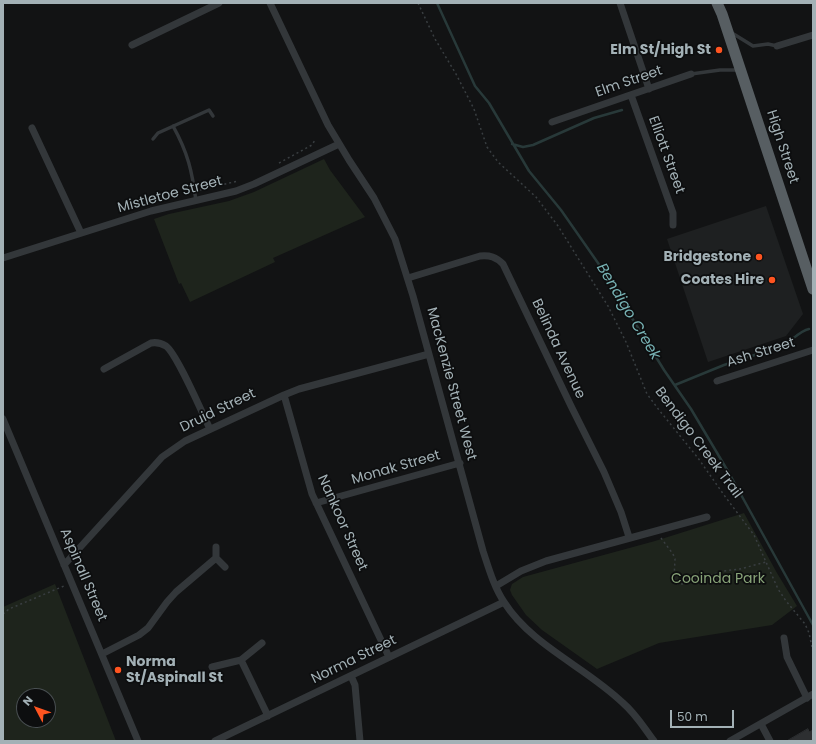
<!DOCTYPE html>
<style>
body{margin:0}
#map{position:relative;width:816px;height:744px;overflow:hidden;background:#121314;font-family:Poppins,sans-serif}
canvas{display:block}
.frame{position:absolute;inset:0;border:4px solid #a3b1b6;pointer-events:none}
.north{position:absolute;left:16px;top:688px;width:40px;height:40px;box-sizing:border-box;background:#0d0e0f;border:1px solid #494f52;border-radius:50%;rotate:311deg;font-size:11px;font-weight:700;line-height:16px;text-align:center;color:#a3b1b6}
.north::after{content:'';display:block;margin:auto;width:14px;height:18px;background:#ff5420;clip-path:polygon(50% 0,100% 100%,50% 72%,0 100%)}
.scale{position:absolute;left:670px;top:710px;width:64px;height:18px;box-sizing:border-box;border:2px solid #a3b1b6;border-top:0;padding-left:5px;font-size:12px;line-height:14px;white-space:nowrap;color:#a3b1b6;-webkit-text-stroke:3px #0d0e0f;paint-order:stroke}
</style>
<div id="map">
<canvas width="816" height="744"></canvas>
<div class="frame"></div>
<div class="north">N</div>
<div class="scale">50 m</div>
</div>
<script>
const ctx = document.querySelector('canvas').getContext('2d');
ctx.lineJoin = 'round';
function fillPath(path, color) { ctx.fillStyle = color; ctx.fill(path, 'evenodd'); }
function trace(path, color, width, dash) { ctx.strokeStyle = color; ctx.lineWidth = width; ctx.lineCap = dash ? 'butt' : 'round'; ctx.setLineDash(dash || []); ctx.stroke(path); }
function write(font, color, halo, rows, align = 'center') {
  ctx.font = font + ' Poppins,sans-serif'; ctx.lineWidth = 3.5; ctx.setLineDash([]); ctx.textBaseline = 'middle'; ctx.strokeStyle = halo; ctx.fillStyle = color; for (const [text, x, y, turn = 0] of rows) {
    ctx.save(); ctx.translate(x, y); ctx.rotate((+turn || 0) * Math.PI / 180); ctx.textAlign = isNaN(turn) ? turn : align; if (halo) ctx.strokeText(text, 0, 0); ctx.fillText(text, 0, 0); ctx.restore();
  }
}
fillPath(new Path2D(`
 M766 206 803 314 786 336 708 362 667 239Z`), '#1e2021');
fillPath(new Path2D(`
 M324 159 330 170 365 217 273 258 275 262 190 302 181 283 179 284 154 219 169 214 229 201 254 192Z
 M744 513 777 573 797 606 772 625 659 643 597 669 542 630 526 615 512 595 510 590 512 584 523 577 655 541Z
 M55 584 116 741H3V607ZM24 696H48V720H24Z`), '#1e241c');
trace(new Path2D(`
 M437 3 475 86 489 103 529 171 561 210 598 263 664 370 691 409 729 473 813 625
 M512 144 523 147 533 145 594 118 622 110
 M675 385 724 365 782 346C791 342 799 331 809 329`), '#283939', 2.5);
const building = new Path2D(`
 M808 729 809 732 813 730V741H787Z`);
fillPath(building, '#2d2f31');
trace(building, '#2c2e30', 1);
trace(new Path2D(`
 M418 3 435 39 456 74 474 109 487 147 498 162 536 197 558 226 608 306 626 342 647 394 659 410 698 458 724 495 754 535 778 589 786 601 805 624 809 633 813 652
 M279 163 312 145 315 140
 M200 190 238 181
 M661 538 673 554 675 559 674 579 678 584H682L724 571 740 569 766 562
 M3 614 9 609 64 586`), '#393e41', 1.5, [2, 3]);
trace(new Path2D(`
 M732 33 753 46 768 44 777 46
 M691 74 720 70H739
 M173 126C188 153 192 171 196 201
 M153 139 158 133 209 110 213 116`), '#33373a', 3.5);
trace(new Path2D(`
 M270 3 328 125 349 160 374 198 395 239 413 296 483 551C489 569 494 587 504 602 532 646 586 667 623 703 636 714 644 728 654 741
 M620 3 649 89
 M132 45 219 3
 M777 46 813 35
 M631 95 673 213V225
 M552 122 691 74
 M32 128 81 233
 M3 258 151 211 236 191 254 184 339 144
 M408 278 480 256C490 255 496 257 503 264L571 406 604 472 621 512 629 537
 M104 369 151 343C156 342 161 343 166 346 177 354 202 413 210 429
 M717 381 813 350
 M284 395 312 494 389 657
 M3 419 138 741
 M316 503 460 463
 M216 547V558L225 567
 M64 565 154 466 162 457 185 441 284 395 299 389 429 354
 M496 586 521 571 546 561 707 517
 M784 638 787 657 807 698
 M262 643 241 660 268 716
 M102 654 139 635 148 628 167 602 176 592 216 558
 M212 667 241 660
 M351 676 355 685 360 741
 M761 724 770 741
 M215 741 504 602
 M730 741 813 694`), '#33373a', 7);
trace(new Path2D(`
 M717 3 722 14 813 289`), '#575e62', 11);
for (const [x, y, r, color] of [
 [719,50,4,"#ff5420"],
 [759,257,4,"#ff5420"],
 [772,280,4,"#ff5420"],
 [118,670,4,"#ff5420"]
]) { const dot = new Path2D(); dot.arc(x, y, r, 0, 2 * Math.PI); ctx.fillStyle = color; ctx.fill(dot); trace(dot, '#0d0e0f', 1.5); }
write('bold 14px', '#a3b1b6', '#0d0e0f', [
 ["Elm St/High St",711,50],
 ["Bridgestone",751,257],
 ["Coates Hire",764,280],
 ["Norma",126,662,"left"],
 ["St/Aspinall St",126,678,"left"]
], 'right');
write('14px', '#a3b1b6', '#0d0e0f', [
 ["Elm Street",629,82,-19],
 ["High Street",782,147,72],
 ["Elliott Street",666,155,70],
 ["Mistletoe Street",170,195,-15],
 ["Belinda Avenue",558,349,65],
 ["Ash Street",761,353,-17],
 ["MacKenzie Street West",451,384,75],
 ["Druid Street",218,411,-26],
 ["Bendigo Creek Trail",698,443,53],
 ["Monak Street",396,468,-16],
 ["Nankoor Street",342,523,66],
 ["Aspinall Street",83,575,67],
 ["Norma Street",354,660,-26]
]);
write('14px', '#88a378', '#0d0e0f', [
 ["Cooinda Park",718,579]
]);
write('italic 15px', '#77b2b4', '#0d0e0f', [
 ["Bendigo Creek",628,312,59]
]);
</script>
